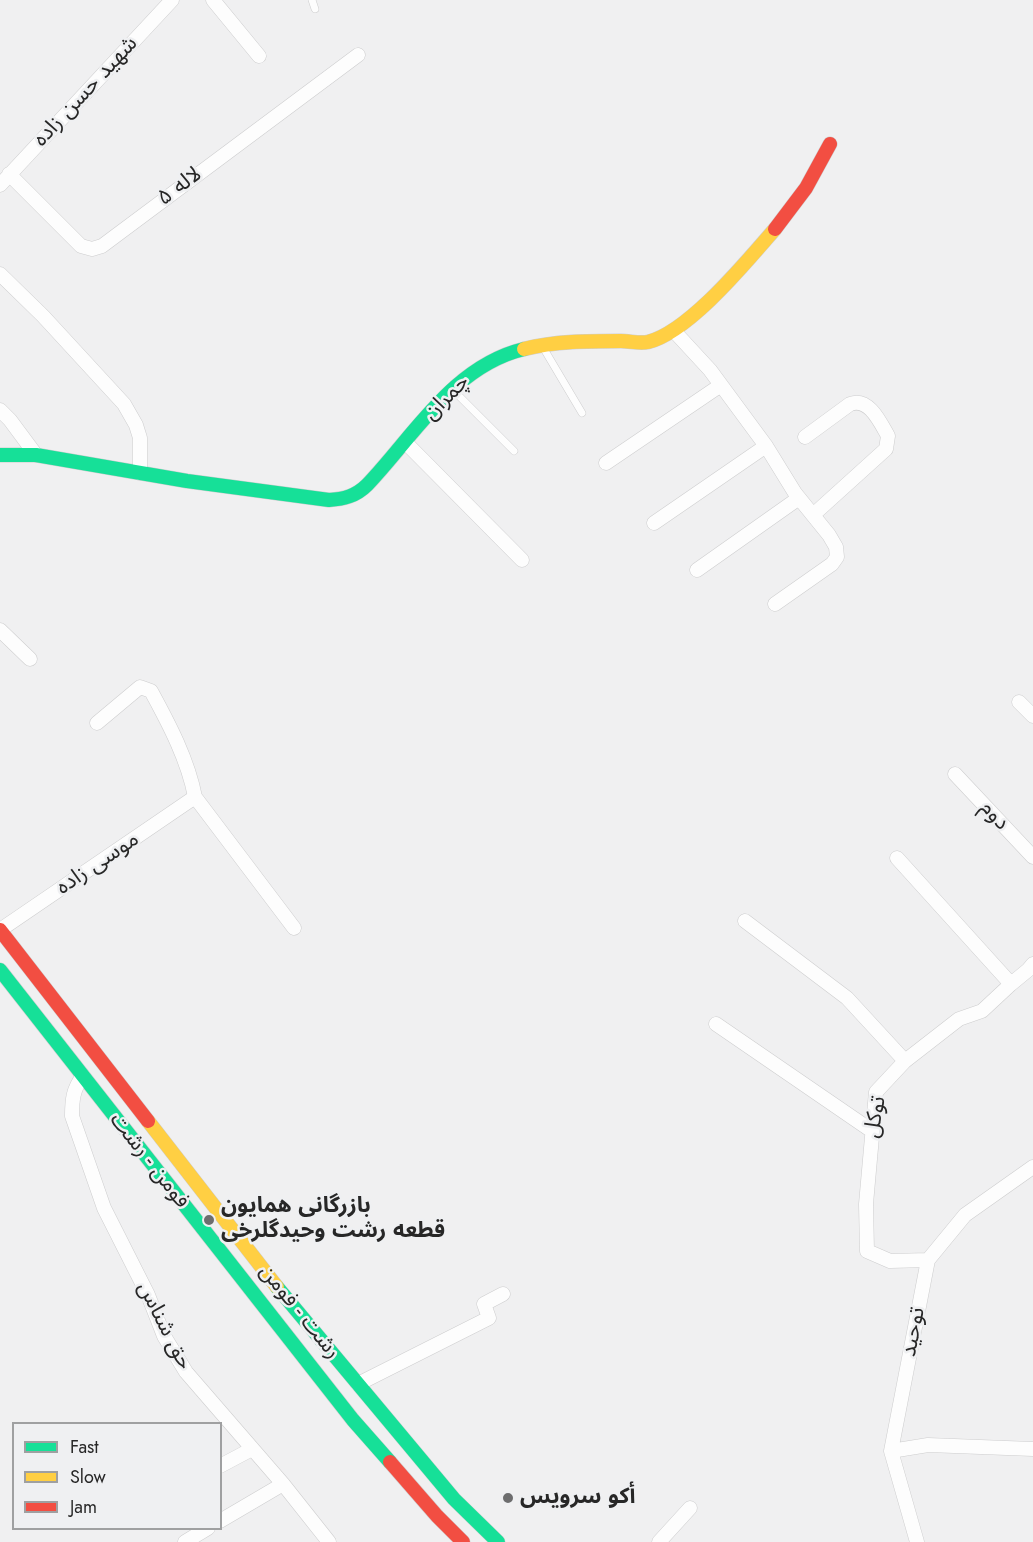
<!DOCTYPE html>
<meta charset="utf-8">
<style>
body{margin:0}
#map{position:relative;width:1033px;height:1542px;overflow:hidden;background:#f0f0f1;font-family:Jost,sans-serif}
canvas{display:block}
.legend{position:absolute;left:12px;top:1422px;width:210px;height:108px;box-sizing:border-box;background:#eff0f2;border:2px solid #9fa0a1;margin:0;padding:8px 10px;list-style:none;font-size:18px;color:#272727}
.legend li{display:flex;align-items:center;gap:12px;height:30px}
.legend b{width:30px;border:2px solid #9fa0a1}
</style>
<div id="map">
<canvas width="1033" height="1542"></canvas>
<ul class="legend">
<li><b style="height:8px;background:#16e098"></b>Fast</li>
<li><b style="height:8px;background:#ffcf43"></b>Slow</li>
<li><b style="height:8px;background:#f24e42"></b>Jam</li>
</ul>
</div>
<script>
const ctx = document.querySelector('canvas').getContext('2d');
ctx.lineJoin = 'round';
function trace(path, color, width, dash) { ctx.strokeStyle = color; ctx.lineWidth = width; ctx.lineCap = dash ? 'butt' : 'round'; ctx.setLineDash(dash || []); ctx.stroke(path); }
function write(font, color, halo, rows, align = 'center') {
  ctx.font = font + ' Jost,"Noto Sans Arabic",sans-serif'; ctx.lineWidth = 5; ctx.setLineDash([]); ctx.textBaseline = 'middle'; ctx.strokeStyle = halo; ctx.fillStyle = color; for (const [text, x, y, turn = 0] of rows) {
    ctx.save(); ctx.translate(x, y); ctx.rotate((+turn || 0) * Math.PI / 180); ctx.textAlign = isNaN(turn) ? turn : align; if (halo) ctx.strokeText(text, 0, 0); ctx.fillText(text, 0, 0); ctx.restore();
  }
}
const lane = new Path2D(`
 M312 0 315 9
 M544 349 582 413
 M455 392 514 451`);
const street = new Path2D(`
 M213 0 259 56
 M9 174 81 246 92 249 102 246 358 55
 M0 185 172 0
 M0 274 43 316 124 404 136 425 140 438V473
 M674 331 710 370 766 446 795 493 829 535 836 547 837 557 832 564 775 604
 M0 410 10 420 36 455
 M805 437 850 404C869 397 880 422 888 436L886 449 813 515
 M405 442 522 560
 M606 463 721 385
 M654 523 766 446
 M697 570 799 498
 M0 630 30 659
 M1019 702 1033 716
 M97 723 140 687 151 691C169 724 188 760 195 797L294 928
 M955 774 1033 857
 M897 858 1011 984 1028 970 1033 964
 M745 921 847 998 905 1061
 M0 930 195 797
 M716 1024 872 1131
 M83 1076C73 1089 72 1100 72 1116L104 1208 148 1295 164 1336 186 1372 283 1484 329 1542
 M928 1260 890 1261 867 1251 866 1204 876 1092 905 1061 959 1019 982 1011 1011 984
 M358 1384 489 1318 484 1304 503 1294
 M891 1451 928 1445 1033 1449
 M220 1466 252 1449
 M220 1521 283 1484
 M185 1542 208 1528
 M659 1542 690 1508
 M917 1542 891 1451 928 1260 965 1215 1033 1167`);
const fast = new Path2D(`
 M0 455H36L187 481 329 500C344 499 356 496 367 485 414 436 453 366 524 349
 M0 970 353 1420 390 1462
 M277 1287 454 1499 498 1542`);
const slow = new Path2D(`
 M524 349C555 341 589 341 621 341 630 341 640 344 648 342 689 332 747 261 775 229
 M148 1121 277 1287`);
const jam = new Path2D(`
 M775 229 806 188 830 144
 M0 930 148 1121
 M390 1462 437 1516 463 1542`);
trace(lane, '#cdcdce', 8);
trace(street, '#cdcdce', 15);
trace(fast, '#cdcdce', 15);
trace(slow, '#cdcdce', 15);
trace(jam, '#cdcdce', 15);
trace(lane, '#fdfdfd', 7);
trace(street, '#fdfdfd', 14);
trace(fast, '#16e098', 14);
trace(slow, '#ffcf43', 14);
trace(jam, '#f24e42', 14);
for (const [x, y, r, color] of [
 [209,1220,6,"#6d6d6e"],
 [508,1498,6,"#6d6d6e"]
]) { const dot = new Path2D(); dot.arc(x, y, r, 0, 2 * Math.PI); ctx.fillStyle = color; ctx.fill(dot); trace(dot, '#eff0f2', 2); }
write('22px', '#272727', '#eff0f2', [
 ["شهید حسن زاده",86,92,-47],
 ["لاله ۵",180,187,-37],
 ["چمران",447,398,-45],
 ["دوم",994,816,47],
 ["موسی زاده",98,864,-34],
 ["توکل",876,1117,-80],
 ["فومن - رشت",149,1161,52],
 ["رشت - فومن",299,1312,51],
 ["حق شناس",164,1326,63],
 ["توحید",914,1332,-79]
]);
write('bold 22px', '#272727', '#eff0f2', [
 ["بازرگانی همایون",221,1207],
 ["قطعه رشت وحیدگلرخی",221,1232],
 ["أکو سرویس",520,1498]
], 'left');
</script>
